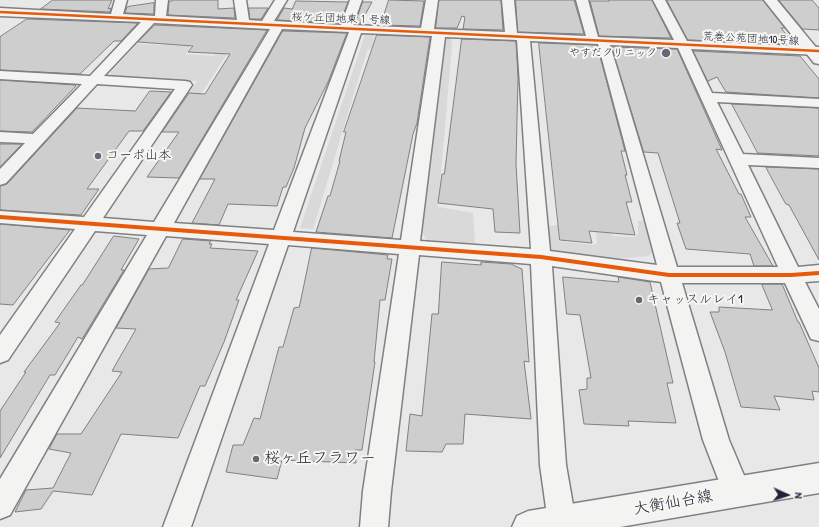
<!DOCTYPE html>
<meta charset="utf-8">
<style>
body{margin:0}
#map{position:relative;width:819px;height:527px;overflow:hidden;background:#e8e8e8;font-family:"Patrick Hand",sans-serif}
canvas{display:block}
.north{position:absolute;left:767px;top:475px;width:40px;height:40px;-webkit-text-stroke:3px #f6f6f2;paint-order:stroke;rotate:93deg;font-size:11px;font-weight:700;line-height:16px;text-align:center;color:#22223b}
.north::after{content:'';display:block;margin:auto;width:14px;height:18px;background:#22223b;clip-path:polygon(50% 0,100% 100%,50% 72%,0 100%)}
</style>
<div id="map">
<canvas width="819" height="527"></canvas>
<div class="north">N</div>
</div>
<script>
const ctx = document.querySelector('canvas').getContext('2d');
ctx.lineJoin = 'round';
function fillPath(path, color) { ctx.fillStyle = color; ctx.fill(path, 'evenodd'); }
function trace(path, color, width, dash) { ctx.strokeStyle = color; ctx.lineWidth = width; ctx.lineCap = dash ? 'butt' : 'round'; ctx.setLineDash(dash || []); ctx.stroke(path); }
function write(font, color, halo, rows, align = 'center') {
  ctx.font = font + ' "Patrick Hand","Klee One",sans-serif'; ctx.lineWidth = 4; ctx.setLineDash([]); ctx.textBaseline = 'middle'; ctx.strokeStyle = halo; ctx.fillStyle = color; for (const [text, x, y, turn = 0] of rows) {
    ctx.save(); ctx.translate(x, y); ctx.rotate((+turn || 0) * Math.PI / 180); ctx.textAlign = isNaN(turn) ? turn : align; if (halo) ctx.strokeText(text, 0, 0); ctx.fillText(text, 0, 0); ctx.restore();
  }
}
fillPath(new Path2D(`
 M368 32 375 33 372 47 367 51 313 229 300 228 365 35Z
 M444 36H451L452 47 438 207 473 213 475 244 427 240 422 232Z
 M137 44 190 46 186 54 214 56 224 45H233L201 94 167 126 197 81 114 78 110 73Z
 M593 209 606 211 612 236 635 237 638 234V221L645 220 649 226 654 250 649 256 615 259 554 251 549 245 547 226 558 225 559 241 593 245 597 243Z`), '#d9d9da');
const building = new Path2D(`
 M53 0H112L108 9 111 8 110 12 41 9Z
 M174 0H218V9L234 8 235 18 168 15 169 2Z
 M389 0 424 1 420 26 381 25Z
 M439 0H501L503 30 463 29 465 17 462 16 457 28H436Z
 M516 0H574L584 34 518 32Z
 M609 0H652L671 38 599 36 590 1H609Z
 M667 0H763L785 28H781L794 44 688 40Z
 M779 0H812L819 8V30L803 29Z
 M296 1 348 2 340 23 277 20 284 8 292 9Z
 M363 2H372L360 24H355Z
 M154 3V14L125 13 127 7Z
 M249 8H268L261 19H250Z
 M27 19 138 23 121 41H114L80 74 0 70V37Z
 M155 25 267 30 179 178 147 177 179 132H162L189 93 205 94 230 54 188 52 193 46 138 42Z
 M283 31 347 33 328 82 305 128 294 168 286 187H283L277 206 228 204 219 225 192 223 215 179H200Z
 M377 35 430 37 417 123 413 134 392 238 316 232 328 196H330L340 161H339L346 132H344Z
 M462 39 516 41 518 77 516 164 520 233 495 232 493 209 438 203 442 174H444Z
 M539 43 597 45 625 151H621L627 175H625L632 202H626L635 235 589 231 592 243 560 240Z
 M612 47 677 49 722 150 716 149 739 194H741L751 217H745L773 266H754L750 254 686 249 677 223H680L658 153 644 152Z
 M693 51 800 56 819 79V98L726 92 717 77 708 81Z
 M0 80 75 85 76 86 32 132 0 131Z
 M150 91 171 92 143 131H129L87 189H99L81 215 0 210V186L7 184 77 108 135 111Z
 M732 104 819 108V156L758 153Z
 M0 144H22L0 167Z
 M766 167 819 169V260L789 205 786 204Z
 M0 224 70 230 13 305 0 304Z
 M114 236 139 239 121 270H124L82 339 78 337 55 375H50L0 458V411L26 372H24L60 323 55 322 81 285H82Z
 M183 239 211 241 209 244H212L210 248 258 251 236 300H239L224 342 205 386H200L178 438 121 434 92 495 53 491 41 509 15 512 26 490 53 488 71 453 49 449 57 434H81L122 372 112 371 136 329 116 328 149 269 168 268Z
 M312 248 388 255 387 259H392L385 300H380L374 362H375L362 450H355L356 463 282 460 277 479 226 472 233 445H243L254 418 260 419 279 347H283L294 308 299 307Z
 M442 262 481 265V262L511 264 522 269 529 362 524 361 531 419 465 414 463 444H446L442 452 406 451 410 414 422 416 432 314H438Z
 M563 277 619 282 618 277 650 282 673 383H667L676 423 628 421 629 426 584 424 579 390 587 389V378H591L580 315 567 314Z
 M762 284H782L798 322H799L819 368V392L812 391 814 400 774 396 780 410 741 407 725 352 710 312H719V307L772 310Z`);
fillPath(building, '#cececf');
trace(building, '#808084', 1);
const street = new Path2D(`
 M115 0H127L123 14 155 16 156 0H168L166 16 237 20 234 0H246L249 20 262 21 275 0H287L274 21 341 25 350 0H362L353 25 421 28 426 0H438L434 29 505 32 502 0H514L517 33 586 36 576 0H588L598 37 674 40 653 0H665L687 41 819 47V55L691 49 712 93 819 99V107L717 102 743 154 819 158V168L748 165 798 267 819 265V281L805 282 819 309V341L811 339 785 283H682L729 440 751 492 747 502 737 506 727 502 703 440 661 282 552 266 566 465 576 522 574 527H550L548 522 540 465 531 264 419 255 391 491 388 527H360L363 491 399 254 288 245 191 527H163L269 244 166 236 10 515 0 519V479L147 235 95 231 8 360 0 363V335L75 229 0 223V211L84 217 175 89 97 84 6 183 0 185V169L25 143 0 142V132L33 134 82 84 0 79V71L90 76 141 22 0 16V8L111 14ZM154 23 270 29 154 222 103 218 192 85 190 82 185 81 104 76ZM282 29 349 32 274 230 174 223ZM361 33 432 36 401 240 293 232ZM445 37 517 40 531 249 420 241ZM530 41 598 44 657 265 550 251ZM610 45 678 48 778 267H677Z`);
const secondary = new Path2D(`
 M764 0H777L819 51V64L814 63Z
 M819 463V493L620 527H512L517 516 528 511Z`);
trace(street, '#808084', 3);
trace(secondary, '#808084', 3);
fillPath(street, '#f3f3f1');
fillPath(secondary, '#f3f3f1');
trace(new Path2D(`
 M0 12 819 51`), '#e8590c', 2.5);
trace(new Path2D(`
 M0 217 541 257 669 275H791L819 273`), '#e8590c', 4);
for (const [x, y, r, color] of [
 [666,53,5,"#676778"],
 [98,156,4,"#676778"],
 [639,300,4,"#676778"],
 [256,459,4,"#676778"]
]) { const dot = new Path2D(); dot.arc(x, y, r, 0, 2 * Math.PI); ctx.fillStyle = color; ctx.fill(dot); trace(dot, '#f6f6f2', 1.5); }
write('11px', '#22223b', '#f6f6f2', [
 ["桜ケ丘団地東１号線",341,19,2],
 ["荒巻公苑団地10号線",751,39,3]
]);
write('11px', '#22223b', '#f6f6f2', [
 ["やすだクリニック",657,53]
], 'right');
write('13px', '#22223b', '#f6f6f2', [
 ["コーポ山本",106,156],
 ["キャッスルレイ1",647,300]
], 'left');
write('16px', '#22223b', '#f6f6f2', [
 ["桜ヶ丘フラワー",264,459]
], 'left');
write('16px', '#22223b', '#f6f6f2', [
 ["大衡仙台線",673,503,-10]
]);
</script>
